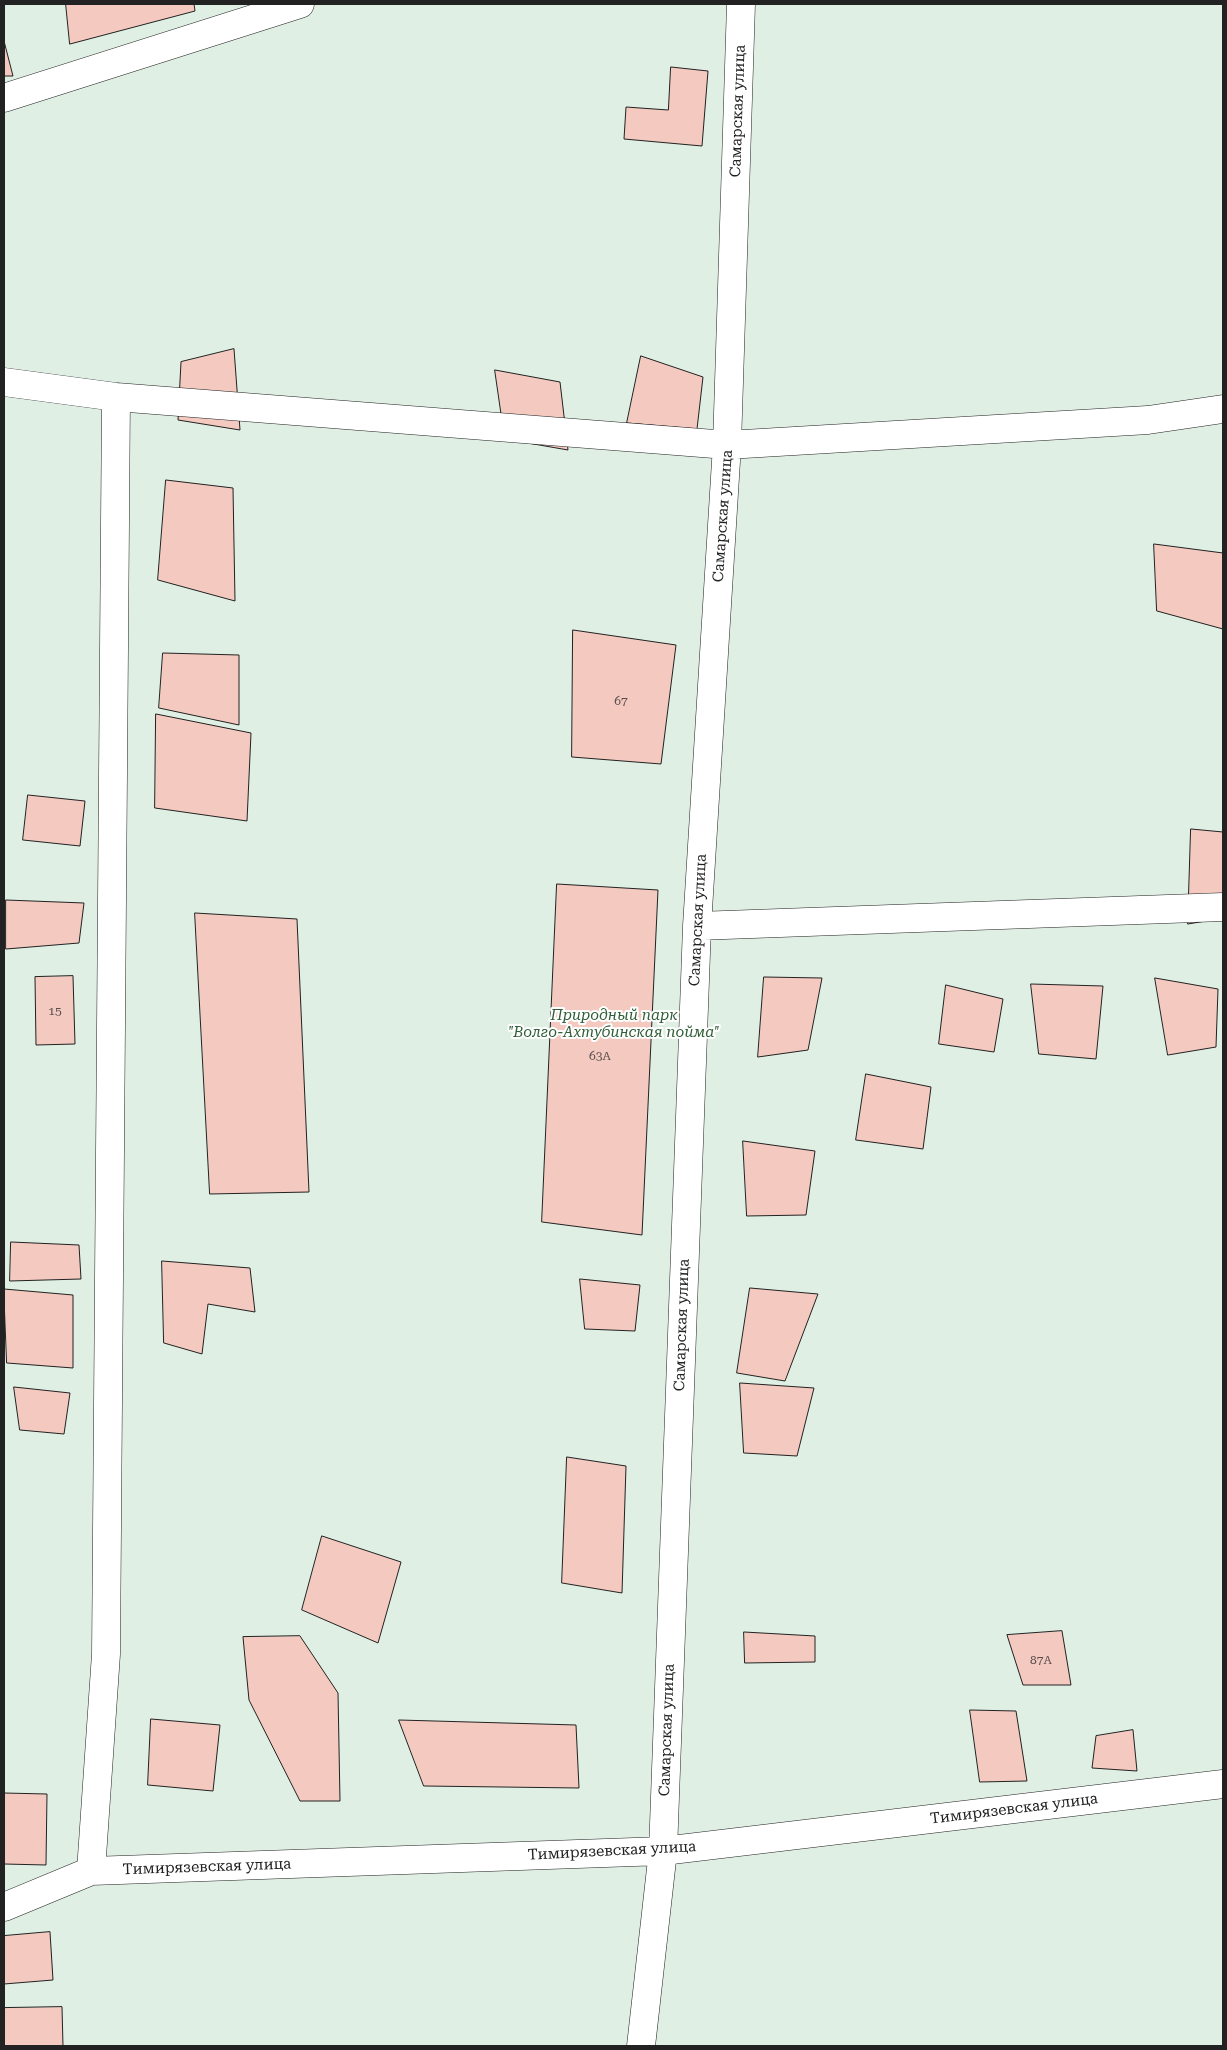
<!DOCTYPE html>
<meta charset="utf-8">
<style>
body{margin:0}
#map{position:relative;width:1227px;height:2050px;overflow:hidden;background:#fff;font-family:"Roboto Serif",serif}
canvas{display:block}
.frame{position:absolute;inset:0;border:5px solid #222;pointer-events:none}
</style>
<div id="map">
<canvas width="1227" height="2050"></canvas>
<div class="frame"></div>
</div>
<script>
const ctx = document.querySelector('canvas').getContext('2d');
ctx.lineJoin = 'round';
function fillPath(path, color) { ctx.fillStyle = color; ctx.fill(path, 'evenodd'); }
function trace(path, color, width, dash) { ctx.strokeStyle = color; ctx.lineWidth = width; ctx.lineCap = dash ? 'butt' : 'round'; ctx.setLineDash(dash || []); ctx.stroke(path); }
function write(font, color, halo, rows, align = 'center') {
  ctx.font = font + ' "Roboto Serif",serif'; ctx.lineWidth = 4; ctx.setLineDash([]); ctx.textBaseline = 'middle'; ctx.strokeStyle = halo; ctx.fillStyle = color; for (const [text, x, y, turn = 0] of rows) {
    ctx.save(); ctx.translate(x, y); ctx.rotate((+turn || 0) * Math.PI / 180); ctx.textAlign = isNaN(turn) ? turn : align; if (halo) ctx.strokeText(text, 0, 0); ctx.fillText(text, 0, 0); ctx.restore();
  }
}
const green = new Path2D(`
 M4 4H1223V2046H4Z`);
fillPath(green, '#e0efe3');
trace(green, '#6f6f6f', 1);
const building = new Path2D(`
 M66 4H194L195 11 70 44Z
 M4 41 13 76H4Z
 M671 67 708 71 702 146 624 139 626 107 668 110Z
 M234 349 240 430 178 420 181 362Z
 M641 356 703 377 697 429 627 423Z
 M495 370 560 382 568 450 505 439Z
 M166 480 233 488 235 601 158 580Z
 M1154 544 1223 553V629L1157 611Z
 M573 630 676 645 661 764 572 757Z
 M163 653 239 655V725L159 708Z
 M156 714 251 733 247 821 155 808Z
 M28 795 85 801 80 846 23 840Z
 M1191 829 1223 832V918L1188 924Z
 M557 884 658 890 642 1235 542 1222Z
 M6 900 84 903 79 943 6 949Z
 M195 913 297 919 309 1192 210 1194Z
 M73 976 75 1044 36 1045 35 977Z
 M764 977 822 978 808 1050 758 1057Z
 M1155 978 1218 989 1216 1047 1168 1055Z
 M1031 984 1103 986 1096 1059 1039 1054Z
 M946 985 1003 999 994 1052 939 1044Z
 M866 1074 931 1087 923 1149 856 1140Z
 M743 1141 815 1151 806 1215 747 1216Z
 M11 1242 79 1245 81 1279 10 1281Z
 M162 1261 250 1268 255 1312 208 1304 202 1354 164 1343Z
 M580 1279 640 1285 635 1331 585 1329Z
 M750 1288 818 1294 785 1381 737 1373Z
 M4 1289 73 1295V1368L7 1363Z
 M740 1383 814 1388 797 1456 744 1453Z
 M14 1387 70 1393 64 1434 20 1430Z
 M567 1457 626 1466 622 1593 562 1583Z
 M322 1536 401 1562 378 1643 302 1610Z
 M1062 1631 1071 1685H1023L1007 1635Z
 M744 1632 815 1636V1662L745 1663Z
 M300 1636 338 1693 340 1801H300L249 1700 243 1637Z
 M970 1710 1016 1711 1027 1781 980 1782Z
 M151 1719 220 1725 213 1791 148 1785Z
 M399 1720 576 1725 579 1788 424 1786Z
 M1133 1730 1137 1771 1092 1768 1096 1736Z
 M4 1793 47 1794 46 1865 4 1864Z
 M50 1932 53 1980 4 1984V1936Z
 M62 2007 63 2046H4V2008Z`);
fillPath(building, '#f3c9c0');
trace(building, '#222', 1);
const minor = new Path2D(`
 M4 98 300 4
 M4 382 116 397 727 445 1148 420 1223 409
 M697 926 1223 907
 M91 1871 106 1654 116 397
 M4 1907 91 1871 663 1851 1223 1784
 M641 2046 663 1851 697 926 727 445 741 4`);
trace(minor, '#222', 29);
trace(minor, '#fff', 28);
write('12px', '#564c4a', null, [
 ["67",621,701],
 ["15",55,1011],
 ["63А",600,1056],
 ["87А",1041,1660]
]);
write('15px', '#222', '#fff', [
 ["Самарская улица",738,111,-88],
 ["Самарская улица",723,516,-86],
 ["Самарская улица",698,920,-87],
 ["Самарская улица",682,1325,-88],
 ["Самарская улица",667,1730,-88],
 ["Тимирязевская улица",1014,1809,-7],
 ["Тимирязевская улица",612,1851,-3],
 ["Тимирязевская улица",207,1867,-2]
]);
write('italic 15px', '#2f5e38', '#fff', [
 ["Природный парк",614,1016],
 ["\"Волго-Ахтубинская пойма\"",614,1033]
]);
</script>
